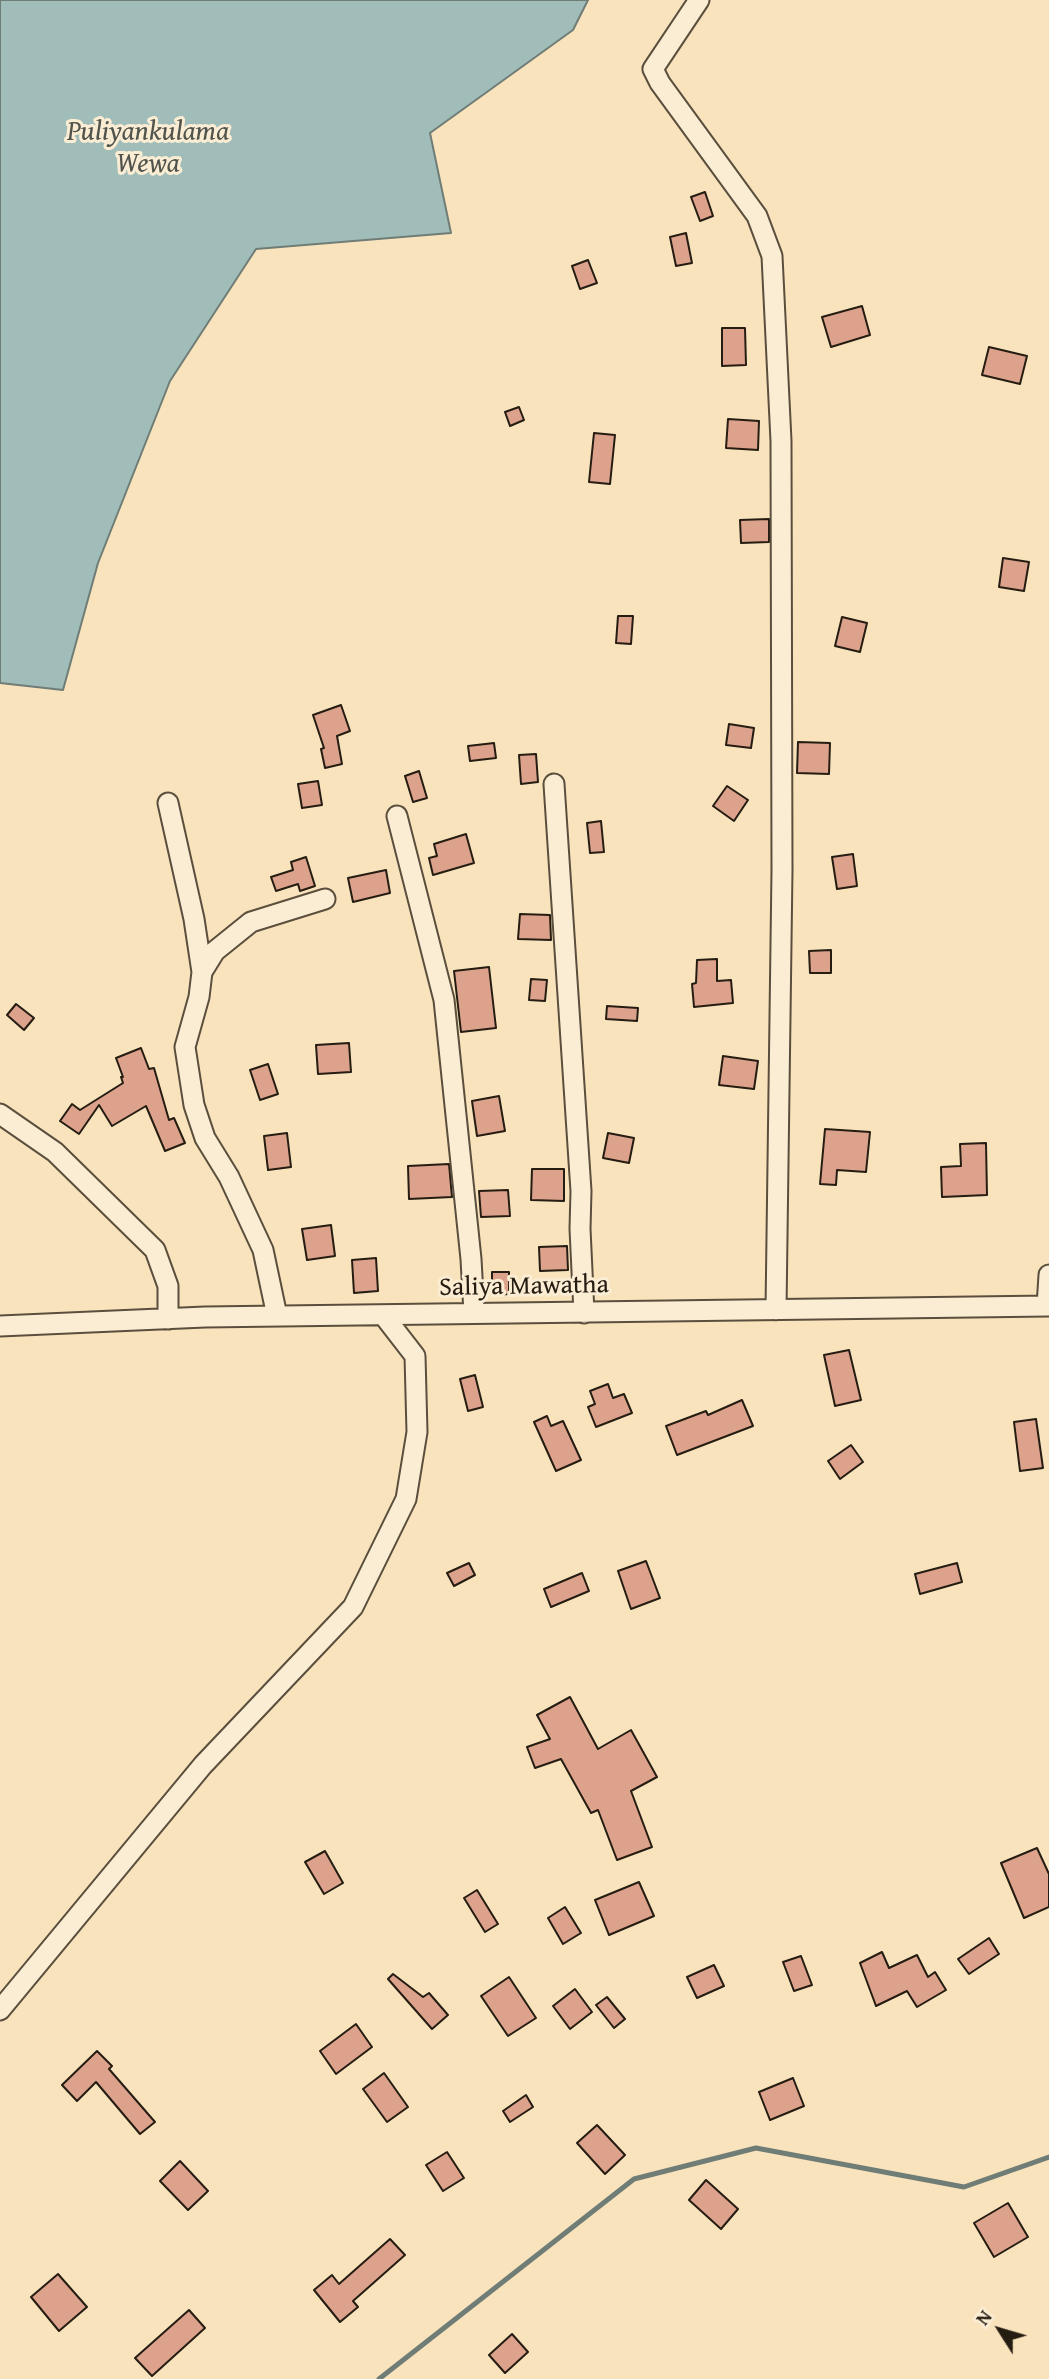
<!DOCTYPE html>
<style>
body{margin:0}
#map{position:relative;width:1049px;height:2379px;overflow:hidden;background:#f9e3bd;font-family:"Gentium Book Plus",serif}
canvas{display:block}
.north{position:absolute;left:965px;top:2295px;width:70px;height:70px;-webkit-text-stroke:5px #fbedd4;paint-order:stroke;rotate:307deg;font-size:19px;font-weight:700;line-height:28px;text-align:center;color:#251c12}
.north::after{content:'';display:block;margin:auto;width:24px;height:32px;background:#251c12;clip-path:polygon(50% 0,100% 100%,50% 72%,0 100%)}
</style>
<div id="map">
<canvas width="1049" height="2379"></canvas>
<div class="north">N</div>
</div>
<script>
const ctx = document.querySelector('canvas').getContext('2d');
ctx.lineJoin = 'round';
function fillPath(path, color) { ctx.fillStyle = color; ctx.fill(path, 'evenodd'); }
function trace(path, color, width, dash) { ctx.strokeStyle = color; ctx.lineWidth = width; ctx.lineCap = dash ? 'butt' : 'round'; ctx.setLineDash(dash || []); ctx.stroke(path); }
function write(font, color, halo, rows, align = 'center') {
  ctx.font = font + ' "Gentium Book Plus",serif'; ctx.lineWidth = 6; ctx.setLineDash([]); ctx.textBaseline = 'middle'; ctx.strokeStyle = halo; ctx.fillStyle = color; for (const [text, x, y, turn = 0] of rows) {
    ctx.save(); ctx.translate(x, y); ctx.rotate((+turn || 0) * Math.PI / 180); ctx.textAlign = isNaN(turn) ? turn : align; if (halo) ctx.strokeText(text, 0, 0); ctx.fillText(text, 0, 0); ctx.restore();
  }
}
const water = new Path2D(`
 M0 0H588L573 30 430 133 451 233 256 249 170 381 98 563 63 690 0 683Z`);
fillPath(water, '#a0bdb9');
trace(water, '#6f7d76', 2);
trace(new Path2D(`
 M379 2379 634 2179 756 2148 964 2187 1049 2157`), '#6f7d76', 5);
const building = new Path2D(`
 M705 192 713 216 700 221 691 197Z
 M686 233 692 263 676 266 670 237Z
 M588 260 597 283 580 289 572 266Z
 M862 306 870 335 831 347 822 317Z
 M722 328H745L746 365 722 366Z
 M989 347 1027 356 1020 384 982 375Z
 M519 407 524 420 510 426 505 412Z
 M728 419 759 421 758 450 726 448Z
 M594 433 615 435 610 484 589 482Z
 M769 519V542L741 543 740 520Z
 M1003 558 1029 562 1024 591 999 587Z
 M618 616H633L631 644 616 643Z
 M842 617 867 623 860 652 835 646Z
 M341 705 350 731 337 736 342 764 325 768 321 749 324 748 313 715Z
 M729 724 754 728 751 748 726 745Z
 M798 742 830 743 829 774 797 773Z
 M494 743 496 758 470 761 468 746Z
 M536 754 538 782 521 784 519 755Z
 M419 771 427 798 413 802 405 776Z
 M318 781 322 805 302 808 298 784Z
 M727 786 748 800 734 821 713 806Z
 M601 821 604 852 590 853 587 823Z
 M466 834 474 863 433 875 429 858 437 856 434 844Z
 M853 854 857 886 837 889 832 857Z
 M306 857 315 886 300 891 298 884 276 891 271 877 293 870 291 862Z
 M386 870 390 893 353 902 348 878Z
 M520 914 550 915 551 940 518 939Z
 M831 950V973H810L809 951Z
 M717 959V981L731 980 733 1003 694 1007 692 984 696 983 697 960Z
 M489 967 496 1028 461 1032 454 971Z
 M531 979 547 980 545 1001 529 1000Z
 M16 1004 34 1018 24 1030 7 1015Z
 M607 1006 638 1008 637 1021 606 1019Z
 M349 1043 351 1072 318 1074 316 1045Z
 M141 1048 149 1069 154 1068 169 1120 174 1118 185 1143 165 1151 146 1106 112 1126 99 1105 79 1134 60 1121 72 1104 80 1110 123 1083 121 1077H123L116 1058Z
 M723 1056 758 1061 754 1089 719 1085Z
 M268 1064 278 1094 260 1100 250 1070Z
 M499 1096 505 1131 477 1136 472 1101Z
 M825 1129 870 1132 866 1172 837 1170 836 1185 820 1184Z
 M287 1133 291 1167 268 1170 264 1136Z
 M608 1133 634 1138 629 1163 603 1158Z
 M986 1143 987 1195 942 1197 941 1167 961 1166 960 1144Z
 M449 1164 452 1197 409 1199 408 1166Z
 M532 1169H564V1201L531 1200Z
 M508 1190 510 1216 481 1217 479 1191Z
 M331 1225 335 1256 307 1260 302 1229Z
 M567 1246 568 1270 540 1271 539 1247Z
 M376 1258 378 1291 354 1293 352 1260Z
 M492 1272H509V1294L492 1295Z
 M849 1350 861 1400 835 1406 824 1355Z
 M475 1375 483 1407 468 1411 460 1379Z
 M608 1384 613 1398 624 1394 632 1413 596 1427 588 1407 595 1404 590 1391Z
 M742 1400 753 1426 677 1455 666 1426 706 1411 708 1415Z
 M547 1416 551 1426 563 1421 581 1460 556 1471 534 1422Z
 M1036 1419 1043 1468 1020 1471 1014 1422Z
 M851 1445 863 1462 840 1479 828 1461Z
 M646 1561 660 1598 631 1609 618 1571Z
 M469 1563 475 1575 454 1586 447 1573Z
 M957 1563 962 1582 920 1594 915 1574Z
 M582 1573 589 1591 551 1607 544 1589Z
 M570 1697 598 1749 631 1730 657 1777 631 1791 652 1847 617 1860 598 1810 591 1813 561 1759 535 1768 527 1747 550 1739 537 1715Z
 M1037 1848 1049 1874V1907L1024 1918 1001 1863Z
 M325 1851 343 1883 324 1894 305 1862Z
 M639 1882 654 1916 609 1935 595 1900Z
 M477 1890 498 1924 485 1932 464 1898Z
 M565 1907 581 1933 563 1944 548 1918Z
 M989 1938 999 1954 969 1974 958 1959Z
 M882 1952 889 1968 917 1955 928 1977 935 1972 946 1990 917 2007 907 1991 876 2006 860 1963Z
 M801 1956 812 1985 794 1991 783 1962Z
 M714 1965 724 1986 697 1998 687 1977Z
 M393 1974 423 1997 429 1993 448 2015 432 2029 388 1979Z
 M509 1977 536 2018 508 2036 481 1996Z
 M575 1989 592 2012 570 2029 553 2006Z
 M607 1997 625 2019 614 2028 596 2005Z
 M356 2024 372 2047 336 2074 320 2051Z
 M97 2051 112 2066 109 2069 155 2122 140 2134 96 2082 77 2101 62 2085Z
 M384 2073 408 2107 387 2122 363 2089Z
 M793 2078 804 2106 770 2120 759 2092Z
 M526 2095 533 2107 510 2122 503 2111Z
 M597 2125 625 2155 605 2174 577 2143Z
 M447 2152 464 2178 443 2191 426 2165Z
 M180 2161 208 2191 188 2210 160 2181Z
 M706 2180 738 2209 721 2229 689 2200Z
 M1008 2203 1028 2237 994 2257 974 2223Z
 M390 2239 405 2255 353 2301 358 2307 340 2322 314 2290 332 2275 339 2284Z
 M58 2274 87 2307 59 2331 31 2297Z
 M189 2310 205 2328 152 2376 135 2358Z
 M512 2334 528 2352 505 2373 489 2355Z`);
fillPath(building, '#dda28b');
trace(building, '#251c12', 2);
const street = new Path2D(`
 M699 0 653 69 660 83 757 216 772 256 781 441 782 870 776 1310
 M554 784 581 1191 580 1229 584 1313
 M168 803 194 919 202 972 199 997 185 1047 194 1105 205 1138 229 1177 263 1250 277 1316
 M397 816 444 1000 471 1259 474 1313
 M202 972 215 951 251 922 325 899
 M0 1114 55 1152 155 1250 168 1286V1319
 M1047 1306 1049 1275
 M0 1326 205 1317 1049 1306
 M0 2010 203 1765 353 1607 406 1499 417 1432 415 1356 384 1316`);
trace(street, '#5a4e3d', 23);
trace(street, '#fbedd4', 19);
write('26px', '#251c12', '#fbedd4', [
 ["Saliya Mawatha",524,1287,-1]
]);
write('italic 28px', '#50544c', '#fbedd4', [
 ["Puliyankulama",148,133],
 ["Wewa",148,165]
]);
</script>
